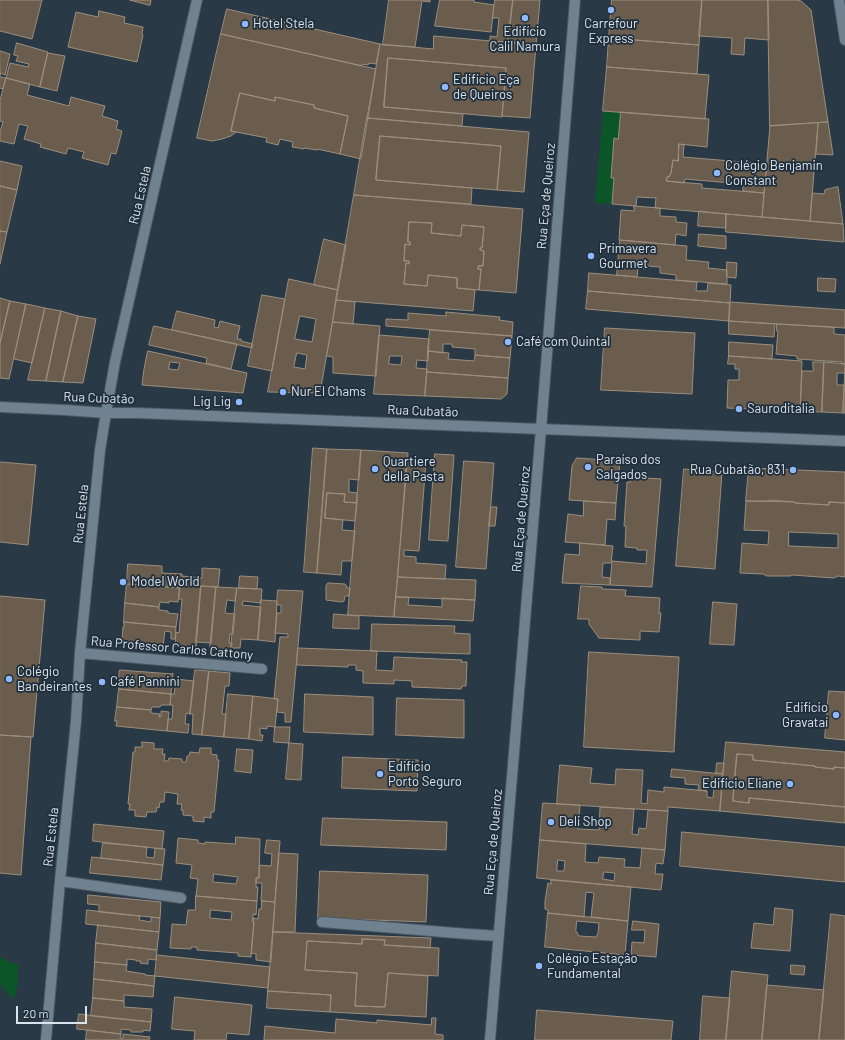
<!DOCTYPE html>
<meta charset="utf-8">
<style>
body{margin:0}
#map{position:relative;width:845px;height:1040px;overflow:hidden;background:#2a3946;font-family:Barlow,sans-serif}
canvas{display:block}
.scale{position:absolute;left:16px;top:1006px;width:71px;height:18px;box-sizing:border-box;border:2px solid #dae4ec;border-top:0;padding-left:5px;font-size:12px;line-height:14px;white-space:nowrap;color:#dae4ec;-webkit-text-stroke:3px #202f3b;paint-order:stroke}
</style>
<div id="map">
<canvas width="845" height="1040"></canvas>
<div class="scale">20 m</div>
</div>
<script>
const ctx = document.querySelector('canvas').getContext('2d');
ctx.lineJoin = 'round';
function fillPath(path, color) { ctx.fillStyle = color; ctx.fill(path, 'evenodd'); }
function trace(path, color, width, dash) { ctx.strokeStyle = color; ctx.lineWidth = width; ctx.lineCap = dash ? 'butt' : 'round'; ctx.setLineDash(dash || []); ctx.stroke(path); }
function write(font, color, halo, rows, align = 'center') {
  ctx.font = font + ' Barlow,sans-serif'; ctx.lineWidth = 3.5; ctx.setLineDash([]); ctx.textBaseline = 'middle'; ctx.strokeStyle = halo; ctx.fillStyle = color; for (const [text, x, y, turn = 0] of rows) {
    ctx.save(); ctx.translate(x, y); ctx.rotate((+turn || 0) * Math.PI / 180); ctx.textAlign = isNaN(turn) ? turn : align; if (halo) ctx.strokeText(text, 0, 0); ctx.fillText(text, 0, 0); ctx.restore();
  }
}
fillPath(new Path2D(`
 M603 111 621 112 618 139H614L611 178H614L612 204 595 203Z
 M0 957 12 963 18 964V984L14 999 8 994 0 984Z`), '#0b5529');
const building = new Path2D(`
 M0 0H42L32 39 0 31Z
 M130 0H151L150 5Z
 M389 0H430V2L422 1 415 47 383 45Z
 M440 0H474V2L494 5 491 32 435 26Z
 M495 0H513L508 42 490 41V36L497 37 499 18H493Z
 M513 0H540L536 45 508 42Z
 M612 0H702L699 45 609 38Z
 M702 0H768L769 40 745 38 744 55 731 54 732 38 699 36Z
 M768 0H798L801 1 811 10 828 122 770 126Z
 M227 9 380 44 376 64 369 63 368 65 362 64V66L221 34Z
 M99 11 125 17 124 23 143 27 142 34 143 35 137 62 68 47 76 12 98 17Z
 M221 34 376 69 361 159 340 154 348 116 314 108V105L275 97V101L240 93 231 131 236 132 231 136 222 139 212 141 197 138Z
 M434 36 536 45 530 118 502 116 506 68 388 58 384 107 463 114 462 126 367 118 380 44 433 49Z
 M609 38 699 45 697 74 607 67Z
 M17 43 48 52 40 87 6 78 10 63 28 67 29 64 16 61 18 56 14 55Z
 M0 51 10 54 5 75 0 73V76Z
 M48 53 65 56 57 91 40 87Z
 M388 58 506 68 502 117 384 107Z
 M607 67 709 75 705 119 603 111Z
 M0 77 6 78 3 89 0 88Z
 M6 78 30 84 27 95 69 106 71 97 105 106 102 116 118 121 116 129 122 131 116 154 111 153 108 165 82 158 84 152 68 148 66 154 40 147 41 144 24 139 28 126 19 124 14 144 0 141V132L3 122 0 121V101Z
 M240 93 275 101V97L314 105V108L348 116 340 154 317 149V150L304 148V149L292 147 293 142 280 139 278 145 266 142 267 138 231 131Z
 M621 112 709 119 707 147 679 144 678 161 673 160 671 173 669 177H667L666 181 702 184V188L764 193 762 217 655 208 656 198 637 197 636 206 612 204 614 178H611L614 138 618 139Z
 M367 118 529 132 524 192 497 190 501 146 380 136 376 180 472 188 471 204 354 195Z
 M828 122 833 155 816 154 818 123Z
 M818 123 810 221 762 217 770 126Z
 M380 136 501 146 497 190 376 180Z
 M679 144 684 145 683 157 767 164 764 193 743 191V184L685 179 684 183 666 181 667 177H669L671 173 673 160 678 161Z
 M0 161 22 166 17 190 0 186Z
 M0 186 17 190 7 232 0 231Z
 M838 187 843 224 810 221 812 193 824 194 825 190Z
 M354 195 523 209 516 293 479 290 481 269H478V266H483L484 251 480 250V248H482L484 227 462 225 461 236 431 233 432 223 409 222 408 242H410V245L405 244 404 261H409V264L406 263 404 284 427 286 428 275 457 278V288L475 290 473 311 336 300Z
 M634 206 660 208V216L676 217V222L687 223 686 236 676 234 675 245 619 240 621 210 634 211Z
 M699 211 726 214V228L698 226Z
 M726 214 843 224 844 242 726 232Z
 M409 222 432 223 431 233 461 236 462 225 484 227 482 248H480V250L484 251 483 266H478V269H481L479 290 457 288V278L428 275 427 286 404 284 406 263 409 264V261H404L405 244 410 245V242H408Z
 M0 231 7 232 0 264Z
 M699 234 726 236V249L698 246Z
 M324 239 346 245 338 290 314 285Z
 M620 240 687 246 686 260 709 262 708 268 727 270V284L676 280V275L660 273V267L647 266V269L638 268 637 277 617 275Z
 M727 262 737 263 736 278 727 277Z
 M589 273 697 282 696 291H707L708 283 731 285 730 303 588 291Z
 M818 278 836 279 835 292 818 291Z
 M289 279 338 290 320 393 268 392ZM300 316 316 319 312 342 295 339ZM297 353 307 355 305 369 294 367Z
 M588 291 730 303 729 321 586 309Z
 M262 295 285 299 272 371 248 366Z
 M0 298 10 301 0 343Z
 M336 300 355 302 353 324 333 322Z
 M10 301 26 304 9 379 0 378V343Z
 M730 302 845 310V328L729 321Z
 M26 304 45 308 32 363 14 359Z
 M45 308 61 311 46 381 28 380Z
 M61 311 78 316 63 382 46 381Z
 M177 311 215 320 214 327 218 328 220 321 240 326 237 339H241V341L253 344 252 348 172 330Z
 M446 312 500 317 499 320 513 322 512 336 386 326V319L408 320V313L446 316Z
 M78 316 96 319 83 383 63 382Z
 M729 321 775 324 774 337 729 334Z
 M333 322 380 326 376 376 333 373V357L327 356Z
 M777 324 834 327V334L845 335V364H842V362L797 359V356L776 354 778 331H777Z
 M154 326 237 344 231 369 206 363 207 358 149 345Z
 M605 328 695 333 692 394 601 390Z
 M430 330 512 336 510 358 475 355V349L452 347V344H443V353L428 351Z
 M379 335 429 339 428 361 417 360 416 368 427 369 425 396 374 394ZM390 356H402L401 365 389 364Z
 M729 342 773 345 772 359 729 356Z
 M148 351 247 373 243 393 142 385 144 369ZM170 362 180 363 178 370 169 369Z
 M428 351 449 353 448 359 474 361 475 355 510 358 508 378 427 372Z
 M729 356 802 361 800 411 727 408 728 380H739V369H735V364H728Z
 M813 362H824L822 412 800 411 802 371H813Z
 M824 362 845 364V373H837V385H844L843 413 822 412Z
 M845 368V413H843Z
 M427 372 508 378 507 394 501 399 425 396Z
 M313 448 327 449 317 573 304 572Z
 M327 449 361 450 359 480 349 479V492L357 493V503L344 502 345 494 327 493 325 518 343 520 342 530 355 531 352 561H342L341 575 317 573Z
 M361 450 408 453 394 617 348 615Z
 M435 454 454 455 448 541 429 540Z
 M577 458 620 461 616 503 569 500 572 466Z
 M407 460 426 461 419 551 404 550V556L416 557V563L446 565 445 579 398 577Z
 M464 461 494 463 486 569 456 567Z
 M0 462 36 465 28 545 0 542Z
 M749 468 845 472V503L829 502V505L795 503V502L746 501Z
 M684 469 722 472 715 569 676 566Z
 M631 477 661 479 652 587 610 585 612 561 646 564 647 550H637V548L625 547 626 526H624L627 482H630Z
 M327 493 345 494 344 502 357 503 355 521 325 518Z
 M769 500 795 502V503L829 505V502L845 503V577L838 576 834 578 792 575 791 576H767L763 574 740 573 742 543 768 545 769 531 744 530 746 501H769ZM789 532 838 534V548L789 546Z
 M584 501 616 503 615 520 607 519 605 545 565 542 568 514 583 516Z
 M491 507H497L495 526H489Z
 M580 543 613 546 611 563H603L602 577 610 578V585L562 583 565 554 579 555Z
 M128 564 162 566V573L182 574V576L202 578V568L220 569 218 587 180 585V588L127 584Z
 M240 576 258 577 257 589 239 588Z
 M398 577 476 580 475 600 396 597Z
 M328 583 345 584 346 585 347 588H350L349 596H345L344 601 342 602 326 600V586Z
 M127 584 180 588 178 602 169 601V603L160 602 159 607 125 603Z
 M180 585 201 586 196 648 175 646 176 632 179 633 182 599H179Z
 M201 586 216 587 211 643 196 642Z
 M581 586 602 587V589L626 590 625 596 660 598 659 613H661L659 632 640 631V640L599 638 589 624V619H578Z
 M216 587 237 588 235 601 227 600 225 613 235 614 233 634H230L229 643H232L231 651 210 649Z
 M237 588 262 589 261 603 243 601 242 605 261 607 258 640 241 639 240 648H231Z
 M278 590 303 591 291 722H285V713L277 712 278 699H274L280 637H288V634L275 633 277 613H281V605H277Z
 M0 596 45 600 33 737 0 735Z
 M396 597H409L408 605 442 607V598L475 600 473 621 394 617Z
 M261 600 277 601 275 642 258 640Z
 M713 602 737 604 734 645 710 644Z
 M125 603 159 607V610L168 611V613L178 614 176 627 124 622Z
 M334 614 359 616V629L333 628Z
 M124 622 176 627 175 639H171V632L165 631 163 645 122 641 123 627H124Z
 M372 624 455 626 454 633 470 634V654L371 651Z
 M298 648 377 651 376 670 393 671 394 657 462 660 461 662H467L466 686H462L461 689 412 687V681L394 680V684L363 683V671L356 670V665H348V667L297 665Z
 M589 652 679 657 674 752 584 747Z
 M120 670 172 674 173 673 171 694 119 689V683L118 684Z
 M195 670 209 671 202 735 192 734 193 714H190Z
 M209 671 230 673 229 686H225L222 714H226L224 737 202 735Z
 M176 679 194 681 190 714 186 713 185 724H189L188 733 167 731 168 719H172L173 705H170L171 694H174Z
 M119 689 171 694 170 705H161L160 707H152L151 710 117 707Z
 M829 691 845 692V740L825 738Z
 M228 694 253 696 249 739 224 737Z
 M305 694 373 697V735L304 732Z
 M253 696 278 699 275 727 267 726V729L260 728V735H263L262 741 249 739Z
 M397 698 464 700V738L396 735Z
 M117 707 151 710V713L160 714 159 717H161V711L169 712 167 731 116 726 117 721H115Z
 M275 727H290L289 743 274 742Z
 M0 735 31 737 21 875 0 873Z
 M142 742 154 743V749H163L162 754H165L164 761H168L169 758 182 759V762H186L187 756H189L190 752 199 753 200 748H211V754L217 755V760H219L214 812H211V818L204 817V822L193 821V816L183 815V810H181L182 804H177L178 794 165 792 164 802H160L159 808 157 807 156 812H147L146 817 135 816V810H129L130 804H128L133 752H135V747H142Z
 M726 742 845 752V768L834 767V769L815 767V766L753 760V755L737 754 733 801 749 803V798L845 807V823L720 811Z
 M289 743 303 744 301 780 286 779Z
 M237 749 253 750 251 773 235 771Z
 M737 754 753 755V760L815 766V767L834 769V767L845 768V807L749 798V803L733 801Z
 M343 757 418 760 417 791 342 788Z
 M717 763H724L723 774 716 773Z
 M560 765 592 768 590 783 615 785 616 769 643 770 641 803 647 804 648 790 664 792V787L707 791V797L713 798 714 786 722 787 720 811 668 807V811L557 804Z
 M672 769 723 774 722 787 707 786 706 791 698 790 699 785 685 784V778L671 777Z
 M543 803 580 805 578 829 599 830 600 807 634 809 632 834 638 835 639 828 646 829 648 810 668 811 665 850 540 840Z
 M323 818 447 822 446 850 321 845Z
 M94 824 164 831 162 849 93 841Z
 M682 832 845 847V882L680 866Z
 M236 837 260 839 259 878H256V887H258L257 901 196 896 198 879 190 878 192 865 176 863 178 838 198 840V843L205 844V842L235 844ZM214 874 238 877 236 884 213 882Z
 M267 840 280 841 275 902 261 901 262 883H256V878H259V865L271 866 272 854 265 853Z
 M540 840 586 844 585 862 598 863 599 857 625 859 624 867 640 868 642 848 665 850 663 864 656 863 655 874H663L661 890 537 878ZM558 860 565 861 564 871H557ZM604 872 615 873 614 881 603 879Z
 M103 843 147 847 146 857 154 858 155 848 165 849 163 865 101 858Z
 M279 853 298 854 295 932H273Z
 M92 857 163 865 161 880 90 873Z
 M320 871 428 875 426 922 318 918Z
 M551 880 631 887 628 921 591 917 594 893 586 892 584 917 548 913V910L545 909V901L548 883 551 884Z
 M88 895 161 902 160 918 99 912V905L88 904Z
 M196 896 257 901 256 915 253 914V922H254L251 957 238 956V953L197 950V947H191V949L170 948 172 924 186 925 188 910H195ZM211 910 232 912 231 920 210 918Z
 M262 901 275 902 271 962 256 960V954L251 953 254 922H253V918L258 919 259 909H261Z
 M775 908 793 910 790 951 751 948 754 923 773 925Z
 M87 910 140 916 139 920 151 922V917L160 918 159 932 86 924Z
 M548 913 628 921 625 955 545 947ZM577 921 599 923 598 933 596 937 579 936 576 931Z
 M831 914 845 916V1040H819Z
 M633 921 659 924 656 957 631 955 632 942 644 943 645 930H632Z
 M98 925 159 932 157 950 96 943Z
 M273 932 431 938 430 948 384 945 385 940 362 939V944L307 941 305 970 357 973 355 1006 385 1007 388 973 428 976 426 1017 330 1012 331 995 268 991Z
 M362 939 385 940 384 945 439 948 438 976 388 973 385 1007 355 1006 357 973 305 970 307 941 362 944Z
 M96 943 157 950 156 960 148 959V964L140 963 141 961H136V960L127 959V965L95 962Z
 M157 955 270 967 268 988 155 976Z
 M95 962 127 965 126 971 145 974V975L155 976 154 986 94 979Z
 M791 965 805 966 804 975 791 974Z
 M732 971 768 975 762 1040H726Z
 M94 979 154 986 153 997 124 995V1001L93 998Z
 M767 985 824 990 819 1040H762Z
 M268 991 331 995 330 1012 267 1008Z
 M703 996 730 998 726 1040H700Z
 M175 997 252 1005 249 1035 227 1033 226 1040H194L195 1031 172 1029Z
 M93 998 124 1001V1007L152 1009 151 1022 91 1016Z
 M537 1010 673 1021 671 1040H535Z
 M79 1014 151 1022 150 1031 143 1030V1032H131V1030L121 1029V1034L77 1029Z
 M432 1018H436L435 1034 443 1035V1040H264L265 1026 335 1033 336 1019 377 1023V1020L431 1025Z
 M87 1030 121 1034 120 1038H123V1034L150 1037 149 1040H86Z`);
fillPath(building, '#6a5d4d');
trace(building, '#9c8e7d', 1);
const lane = new Path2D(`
 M80 653 262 669
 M60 881 181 898
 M322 922 468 934 498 936`);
const street = new Path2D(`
 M839 0 845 40
 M46 1040 60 881 76 721 80 653 100 450 106 413 115 362 197 0
 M490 1040 541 429 845 441`);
const secondary = new Path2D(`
 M0 407 65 410 106 413H137L541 429 575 0`);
trace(lane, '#4a5762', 12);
trace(street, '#4a5762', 12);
trace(secondary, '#4a5762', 12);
trace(lane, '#708290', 10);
trace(street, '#708290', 10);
trace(secondary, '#708290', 10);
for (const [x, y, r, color] of [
 [611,10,4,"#8fb8fd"],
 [525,18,4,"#8fb8fd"],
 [245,24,4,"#8fb8fd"],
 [445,87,4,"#8fb8fd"],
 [717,173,4,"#8fb8fd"],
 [591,256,4,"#8fb8fd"],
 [508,342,4,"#8fb8fd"],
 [283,392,4,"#8fb8fd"],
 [239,402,4,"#8fb8fd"],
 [739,409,4,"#8fb8fd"],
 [588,467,4,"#8fb8fd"],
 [375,469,4,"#8fb8fd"],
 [793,470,4,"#8fb8fd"],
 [123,582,4,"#8fb8fd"],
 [9,679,4,"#8fb8fd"],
 [102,682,4,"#8fb8fd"],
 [836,715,4,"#8fb8fd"],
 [380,774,4,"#8fb8fd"],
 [790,784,4,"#8fb8fd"],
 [551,822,4,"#8fb8fd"],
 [539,966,4,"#8fb8fd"]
]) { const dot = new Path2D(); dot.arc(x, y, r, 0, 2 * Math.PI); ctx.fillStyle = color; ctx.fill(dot); trace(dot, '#202f3b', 1.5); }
write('13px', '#dae4ec', '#202f3b', [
 ["Hotel Stela",253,24],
 ["Carrefour",611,24,"center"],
 ["Express",611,39,"center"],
 ["Edifício",525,32,"center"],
 ["Calil Namura",525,47,"center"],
 ["Edifício Eça",453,80],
 ["de Queiros",453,95],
 ["Colégio Benjamin",725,166],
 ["Constant",725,181],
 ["Primavera",599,249],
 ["Gourmet",599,264],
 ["Café com Quintal",516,342],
 ["Nur El Chams",291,392],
 ["Lig Lig",231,402,"right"],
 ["Sauroditalia",747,409],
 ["Paraíso dos",596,460],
 ["Salgados",596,475],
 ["Quartiere",383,462],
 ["della Pasta",383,477],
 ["Rua Cubatão, 831",785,470,"right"],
 ["Model World",131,582],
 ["Colégio",17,672],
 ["Bandeirantes",17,687],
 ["Café Pannini",110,682],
 ["Edifício",828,708,"right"],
 ["Gravataí",828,723,"right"],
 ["Edifício",388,767],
 ["Porto Seguro",388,782],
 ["Edifício Eliane",782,784,"right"],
 ["Deli Shop",559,822],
 ["Colégio Estação",547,959],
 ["Fundamental",547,974]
], 'left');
write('13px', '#dae4ec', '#202f3b', [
 ["Rua Estela",140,195,-77],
 ["Rua Eça de Queiroz",546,196,-85],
 ["Rua Cubatão",99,398,2],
 ["Rua Cubatão",423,411,2],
 ["Rua Estela",81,514,-84],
 ["Rua Eça de Queiroz",521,519,-85],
 ["Rua Professor Carlos Cattony",172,648,5],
 ["Rua Estela",51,837,-84],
 ["Rua Eça de Queiroz",493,842,-85]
]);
</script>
